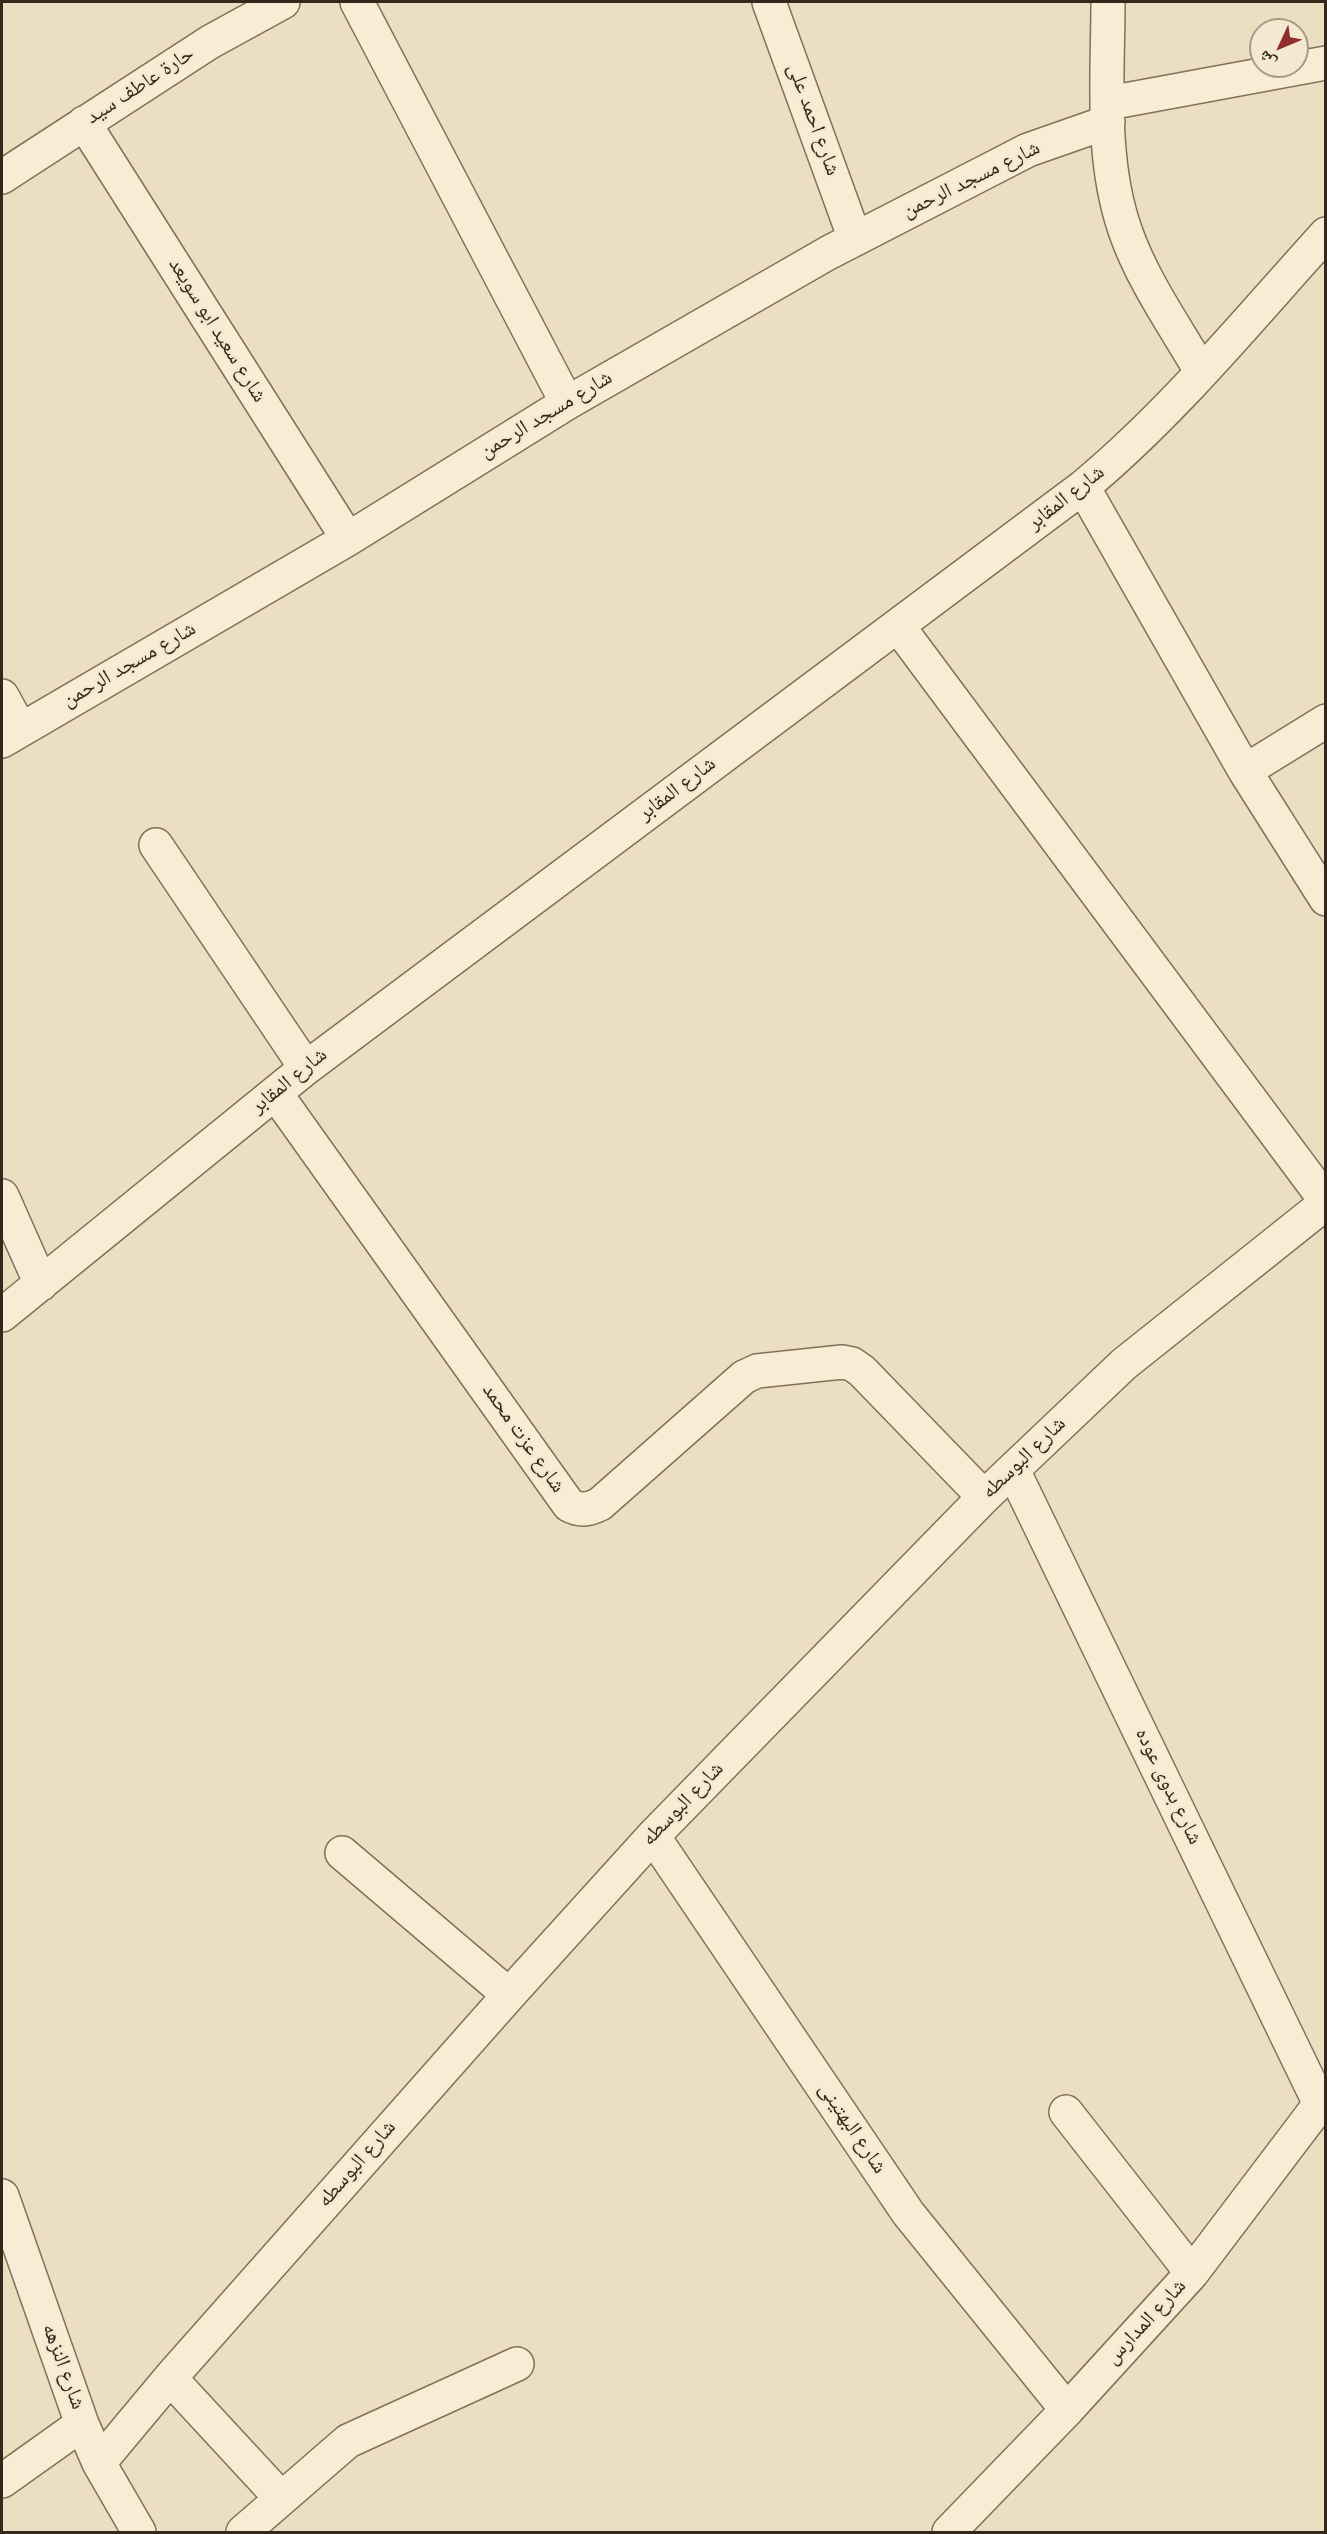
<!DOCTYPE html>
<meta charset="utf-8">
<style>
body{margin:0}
#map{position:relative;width:1327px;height:2534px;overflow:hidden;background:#ecdec1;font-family:Spectral,"Noto Naskh Arabic",serif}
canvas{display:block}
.frame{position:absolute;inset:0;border:3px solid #34281d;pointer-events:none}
.north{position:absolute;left:1249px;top:18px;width:60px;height:60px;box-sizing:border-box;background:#f3e8d0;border:2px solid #a79b88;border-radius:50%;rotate:226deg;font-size:16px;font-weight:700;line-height:24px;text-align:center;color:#34281d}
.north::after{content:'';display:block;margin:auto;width:21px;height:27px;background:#902c2f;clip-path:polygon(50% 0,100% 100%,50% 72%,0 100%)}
</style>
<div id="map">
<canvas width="1327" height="2534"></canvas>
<div class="frame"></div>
<div class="north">ش</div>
</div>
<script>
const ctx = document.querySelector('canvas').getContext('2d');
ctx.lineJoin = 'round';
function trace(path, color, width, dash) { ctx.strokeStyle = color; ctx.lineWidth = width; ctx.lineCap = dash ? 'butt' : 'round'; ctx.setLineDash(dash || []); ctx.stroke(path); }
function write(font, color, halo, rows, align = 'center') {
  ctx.font = font + ' Spectral,"Noto Naskh Arabic",serif'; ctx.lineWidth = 5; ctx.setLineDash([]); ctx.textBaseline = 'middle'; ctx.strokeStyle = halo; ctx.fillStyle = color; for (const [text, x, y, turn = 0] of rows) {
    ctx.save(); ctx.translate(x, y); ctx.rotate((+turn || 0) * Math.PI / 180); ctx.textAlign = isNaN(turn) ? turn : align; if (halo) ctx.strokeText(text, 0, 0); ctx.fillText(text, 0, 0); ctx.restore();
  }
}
const minor = new Path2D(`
 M357 2 567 403
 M769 2 855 239
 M1108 2C1108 76 1100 158 1125 230 1142 280 1175 326 1201 371
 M1109 103 1326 63
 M84 123 348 539
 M2 177 210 42 283 2
 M1083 487 1245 771 1326 899
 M898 626 1326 1201
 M2 696 20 729
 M2 741 348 539 567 403 828 253 1028 150 1108 122
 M1245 771 1326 721
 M156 845 306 1068
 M276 1094 569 1505C580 1511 588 1510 600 1504L744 1377 757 1371 842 1362 852 1364 862 1371 984 1497
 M2 1196 41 1284
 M2 1315 306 1068 1083 487C1173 412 1247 321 1326 234
 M1013 1470 1320 2104
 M653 1836 908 2213 1067 2410
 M342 1853 509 1995
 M1066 2112 1192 2273
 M2 2196 82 2424 99 2463 139 2532
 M170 2378 281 2498
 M99 2463 170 2378 509 1995 653 1836 984 1497 1124 1364 1326 1203
 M2 2481 82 2424
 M243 2532 348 2441 517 2364
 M949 2532 1067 2410 1192 2273 1326 2096`);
trace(minor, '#846f59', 36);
trace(minor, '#f7ecd4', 33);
write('21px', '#34281d', '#f3e8d0', [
 ["حارة عاطف سيد",141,87,-33],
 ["شارع احمد على",812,120,70],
 ["شارع مسجد الرحمن",972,181,-26],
 ["شارع سعيد ابو سويعد",216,331,58],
 ["شارع مسجد الرحمن",547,416,-31],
 ["شارع المقابر",1067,499,-38],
 ["شارع مسجد الرحمن",130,666,-30],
 ["شارع المقابر",678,790,-37],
 ["شارع المقابر",290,1082,-39],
 ["شارع عزت محمد",522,1439,55],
 ["شارع البوسطه",1025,1459,-44],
 ["شارع بدوى عوده",1167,1787,64],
 ["شارع البوسطه",684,1805,-46],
 ["شارع البهتينى",851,2129,56],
 ["شارع البوسطه",358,2165,-49],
 ["شارع المدارس",1147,2323,-47],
 ["شارع النزهه",62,2367,70]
]);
</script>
